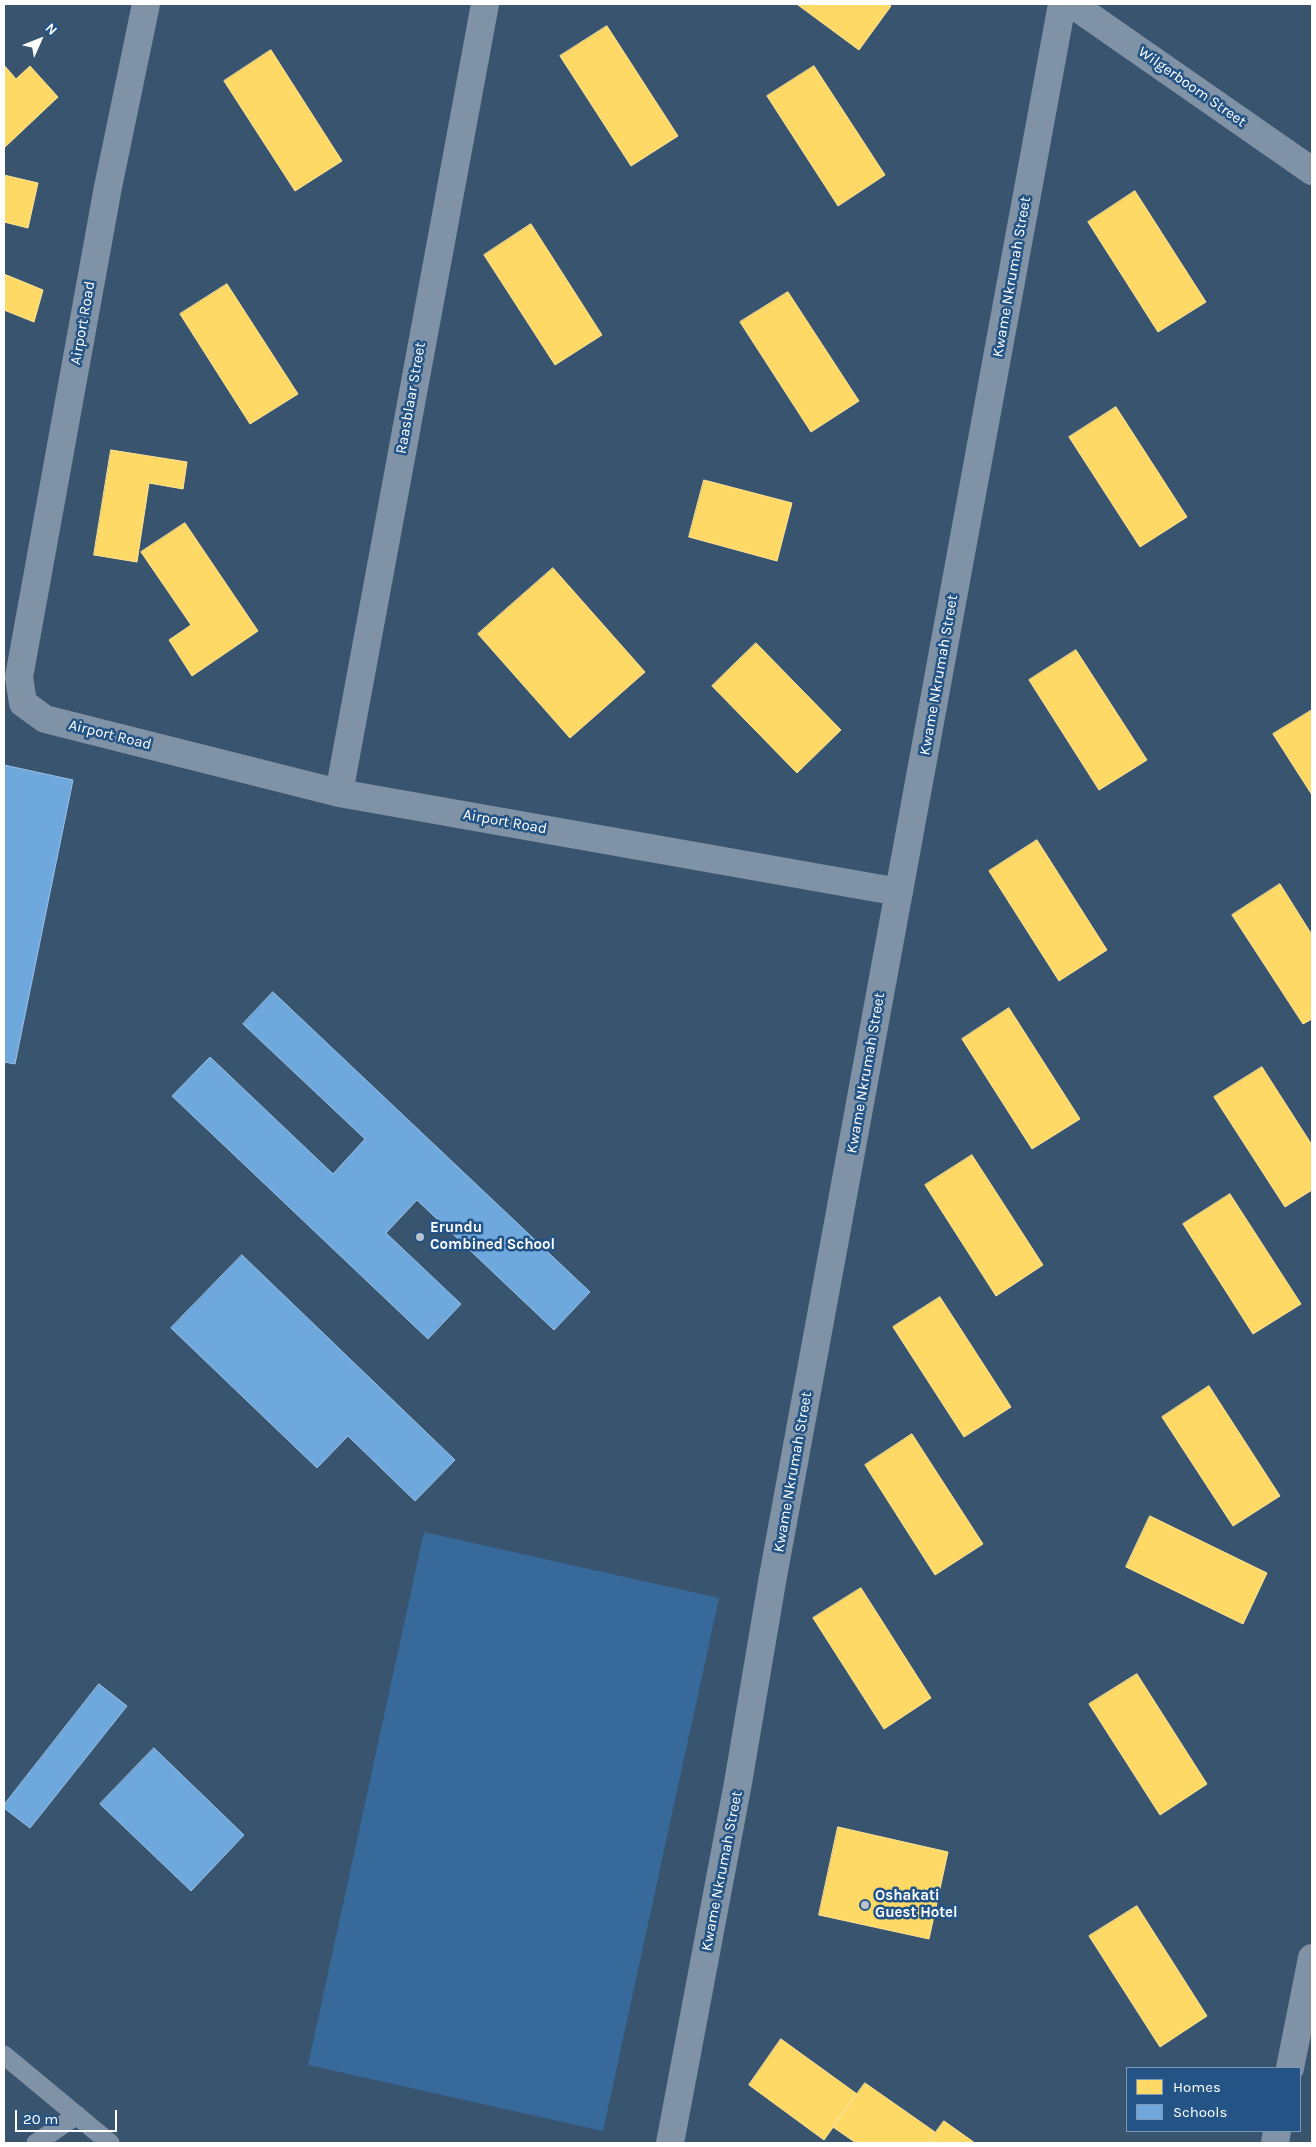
<!DOCTYPE html>
<style>
body{margin:0}
#map{position:relative;width:1316px;height:2147px;overflow:hidden;background:#39546f;font-family:Karla,sans-serif}
canvas{display:block}
.frame{position:absolute;inset:0;border:5px solid #fff;pointer-events:none}
.legend{position:absolute;left:1126px;top:2067px;width:175px;height:65px;box-sizing:border-box;background:#235485;border:1px solid #7b98b6;margin:0;padding:6px 9px;list-style:none;font-size:15px;color:#fff}
.legend li{display:flex;align-items:center;gap:10px;height:25px}
.legend b{width:25px;border:1px solid #7b98b6}
.north{position:absolute;left:15px;top:15px;width:50px;height:50px;-webkit-text-stroke:4px #235485;paint-order:stroke;rotate:46deg;font-size:14px;font-weight:700;line-height:20px;text-align:center;color:#fff}
.north::after{content:'';display:block;margin:auto;width:18px;height:22px;background:#fff;clip-path:polygon(50% 0,100% 100%,50% 72%,0 100%)}
.scale{position:absolute;left:15px;top:2110px;width:102px;height:22px;box-sizing:border-box;border:2px solid #fff;border-top:0;padding-left:6px;font-size:15px;line-height:18px;white-space:nowrap;color:#fff;-webkit-text-stroke:4px #235485;paint-order:stroke}
</style>
<div id="map">
<canvas width="1316" height="2147"></canvas>
<div class="frame"></div>
<ul class="legend">
<li><b style="height:14px;background:#ffd966"></b>Homes</li>
<li><b style="height:14px;background:#6fa8dc"></b>Schools</li>
</ul>
<div class="north">N</div>
<div class="scale">20 m</div>
</div>
<script>
const ctx = document.querySelector('canvas').getContext('2d');
ctx.lineJoin = 'round';
function fillPath(path, color) { ctx.fillStyle = color; ctx.fill(path, 'evenodd'); }
function trace(path, color, width, dash) { ctx.strokeStyle = color; ctx.lineWidth = width; ctx.lineCap = dash ? 'butt' : 'round'; ctx.setLineDash(dash || []); ctx.stroke(path); }
function write(font, color, halo, rows, align = 'center') {
  ctx.font = font + ' Karla,sans-serif'; ctx.lineWidth = 5; ctx.setLineDash([]); ctx.textBaseline = 'middle'; ctx.strokeStyle = halo; ctx.fillStyle = color; for (const [text, x, y, turn = 0] of rows) {
    ctx.save(); ctx.translate(x, y); ctx.rotate((+turn || 0) * Math.PI / 180); ctx.textAlign = isNaN(turn) ? turn : align; if (halo) ctx.strokeText(text, 0, 0); ctx.fillText(text, 0, 0); ctx.restore();
  }
}
fillPath(new Path2D(`
 M424 1532 719 1598 603 2131 308 2065Z`), '#376a9b');
const homes = new Path2D(`
 M799 4H888L891 6 859 50 798 5Z
 M607 26 678 136 631 166 560 56Z
 M271 50 342 161 295 191 224 81Z
 M4 65 16 79 30 66 58 97 4 148Z
 M814 66 885 175 838 206 767 96Z
 M4 175 38 183 28 228 4 222Z
 M1135 191 1206 302 1158 332 1088 222Z
 M531 224 602 335 555 365 484 255Z
 M4 274 43 290 34 322 4 310Z
 M227 284 298 394 250 424 180 314Z
 M788 292 859 401 811 432 740 322Z
 M1116 407 1187 517 1140 547 1069 437Z
 M111 450 187 462 183 489 149 483 137 562 94 555Z
 M704 480 792 503 777 561 689 537Z
 M185 523 258 631 192 676 169 640 191 625 141 552Z
 M553 568 645 672 570 738 478 634Z
 M756 643 841 730 797 773 712 686Z
 M1076 650 1147 760 1099 790 1029 680Z
 M1312 710V795L1273 734Z
 M1037 840 1107 950 1059 981 989 871Z
 M1280 884 1312 935V1019L1303 1024 1232 915Z
 M1009 1008 1080 1119 1032 1149 962 1039Z
 M1262 1067 1312 1145V1190L1285 1207 1214 1097Z
 M972 1155 1043 1265 996 1296 925 1185Z
 M1230 1194 1301 1304 1253 1334 1183 1224Z
 M940 1297 1011 1407 964 1437 893 1327Z
 M1209 1386 1280 1496 1233 1526 1162 1417Z
 M912 1434 983 1544 935 1575 865 1465Z
 M1150 1516 1267 1573 1243 1624 1126 1567Z
 M861 1588 931 1698 884 1729 813 1618Z
 M1137 1674 1207 1784 1160 1815 1089 1704Z
 M838 1827 948 1852 929 1939 819 1915Z
 M1137 1906 1207 2016 1160 2047 1089 1936Z
 M781 2039 857 2094 824 2140 749 2085Z
 M865 2083 935 2132 928 2143H856L833 2127Z
 M944 2121 975 2143H928Z`);
fillPath(homes, '#ffd966');
trace(homes, '#ffe494', 1);
const schools = new Path2D(`
 M4 765 73 780 15 1064 4 1062Z
 M273 992 590 1292 554 1330 417 1200 386 1233 461 1304 428 1339 172 1096 210 1057 333 1174 365 1139 243 1024Z
 M242 1255 455 1460 415 1501 348 1436 317 1468 171 1328Z
 M99 1684 127 1706 30 1828 4 1808V1805Z
 M154 1748 244 1835 191 1891 100 1804Z`);
fillPath(schools, '#6fa8dc');
trace(schools, '#9ac2e6', 1);
trace(new Path2D(`
 M4 2055 110 2143
 M36 2143 77 2115`), '#8092a5', 19);
trace(new Path2D(`
 M146 4 108 187 19 677 23 703 45 719 339 793 899 892
 M1072 4 1312 171
 M339 793 485 4
 M1290 2068 1312 1958
 M670 2143 738 1783 772 1582 1062 4
 M1275 2143 1277 2131`), '#8092a5', 28);
for (const [x, y, r, color] of [
 [420,1237,5,"#bac3cd"],
 [865,1905,5,"#bac3cd"]
]) { const dot = new Path2D(); dot.arc(x, y, r, 0, 2 * Math.PI); ctx.fillStyle = color; ctx.fill(dot); trace(dot, '#235485', 2); }
write('15px', '#fff', '#235485', [
 ["Wilgerboom Street",1192,87,35],
 ["Kwame Nkrumah Street",1012,277,-80],
 ["Airport Road",83,323,-80],
 ["Raasblaar Street",411,398,-80],
 ["Kwame Nkrumah Street",939,675,-80],
 ["Airport Road",110,735,14],
 ["Airport Road",505,822,10],
 ["Kwame Nkrumah Street",866,1073,-80],
 ["Kwame Nkrumah Street",793,1472,-80],
 ["Kwame Nkrumah Street",722,1871,-79]
]);
write('bold 15px', '#fff', '#235485', [
 ["Erundu",430,1228],
 ["Combined School",430,1245],
 ["Oshakati",875,1896],
 ["Guest Hotel",875,1913]
], 'left');
</script>
